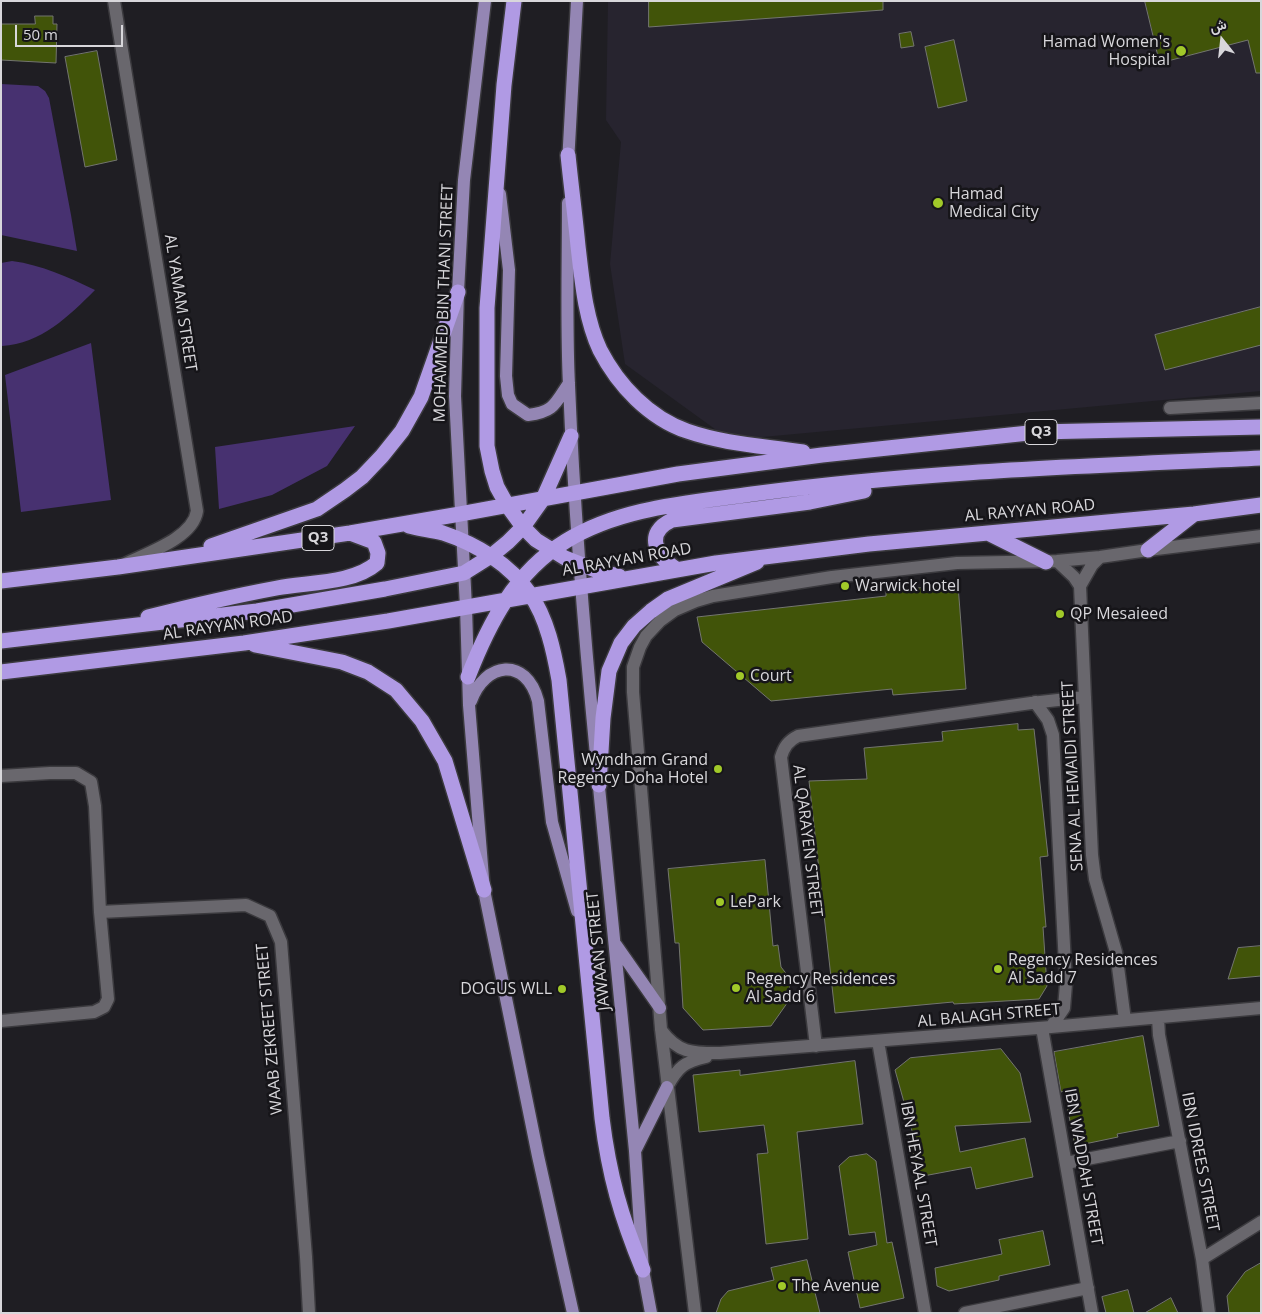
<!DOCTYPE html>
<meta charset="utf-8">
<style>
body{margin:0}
#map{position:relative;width:1262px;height:1314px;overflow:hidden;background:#1f1e23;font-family:"Open Sans",Vazirmatn,sans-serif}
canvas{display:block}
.frame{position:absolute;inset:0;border:2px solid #d8d7db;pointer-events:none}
.north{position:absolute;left:1197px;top:15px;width:50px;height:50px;-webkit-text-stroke:4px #161519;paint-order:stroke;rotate:344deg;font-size:14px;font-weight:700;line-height:20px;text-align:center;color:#d8d7db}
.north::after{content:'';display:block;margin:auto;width:18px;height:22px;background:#d8d7db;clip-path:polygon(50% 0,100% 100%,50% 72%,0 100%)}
.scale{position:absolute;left:15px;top:25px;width:108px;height:22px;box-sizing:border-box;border:2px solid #d8d7db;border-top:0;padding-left:6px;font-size:15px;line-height:18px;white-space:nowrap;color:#d8d7db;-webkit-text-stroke:4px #161519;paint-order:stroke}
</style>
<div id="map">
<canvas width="1262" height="1314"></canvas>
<div class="frame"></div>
<div class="north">ش</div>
<div class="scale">50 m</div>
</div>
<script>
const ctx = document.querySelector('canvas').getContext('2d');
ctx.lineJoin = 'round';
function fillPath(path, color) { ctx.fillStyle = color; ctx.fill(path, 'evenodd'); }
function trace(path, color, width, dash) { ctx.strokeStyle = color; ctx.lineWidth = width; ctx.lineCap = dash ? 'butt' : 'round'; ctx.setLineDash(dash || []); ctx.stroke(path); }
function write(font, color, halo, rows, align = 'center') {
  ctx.font = font + ' "Open Sans",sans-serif'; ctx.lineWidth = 5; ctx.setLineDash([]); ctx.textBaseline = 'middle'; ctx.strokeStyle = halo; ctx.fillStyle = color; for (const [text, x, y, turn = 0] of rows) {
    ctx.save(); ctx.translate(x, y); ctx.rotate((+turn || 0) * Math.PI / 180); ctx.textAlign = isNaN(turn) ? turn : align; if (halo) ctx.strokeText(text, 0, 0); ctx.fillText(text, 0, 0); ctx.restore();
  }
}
fillPath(new Path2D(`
 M608 1H1261V391L730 440 625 364 610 264 621 142 606 120Z`), '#27242f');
fillPath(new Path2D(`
 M1 84 38 86 45 91 49 98 71 215 77 251 1 235Z
 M12 261C42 265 68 277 95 290 69 316 41 344 2 346L1 263Z
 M91 343 111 500 21 512 5 375Z
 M355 426 327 466 272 495 219 509 215 447Z`), '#473170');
const building = new Path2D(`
 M649 1H883V10L649 27Z
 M1145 1H1261V73H1256L1248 40 1160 63Z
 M35 16H53V24H57L56 63 1 60V24H35Z
 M911 32 914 46 901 48 899 34Z
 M954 40 967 101 938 108 925 47Z
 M97 51 117 160 85 167 65 57Z
 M1261 307V345L1165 370 1155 335Z
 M958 585 966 689 893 695 892 689 771 701 702 642 697 617 886 596V591Z
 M1018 724V730L1034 729 1048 856 1040 857 1046 927H1043L1047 986 1039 999 954 1004 953 1002 835 1013 809 781 867 779 864 748 943 741 942 732Z
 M765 860 773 946 778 945 781 967 789 977 790 999 771 1026 703 1030 683 1008 679 943H675L668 869Z
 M1261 946V976L1228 979 1238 948Z
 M1143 1036 1159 1126 1117 1134 1118 1137 1075 1146 1064 1091 1061 1092 1054 1052Z
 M1001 1049 1020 1073 1031 1122 955 1126 960 1152 1025 1138 1033 1177 976 1189 971 1167 918 1177 910 1138H914L895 1070 910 1058Z
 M855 1061 863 1124 797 1132 808 1239 766 1244 757 1154 768 1153 764 1125 699 1132 693 1075 740 1070V1075Z
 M867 1154 876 1161 887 1243 892 1242 904 1298 860 1308 848 1252 877 1245 875 1232 849 1235 839 1166 849 1157Z
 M1043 1231 1050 1265 999 1276V1280L949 1291 937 1286 935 1268 1002 1254 999 1240Z
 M807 1260 820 1313H716L721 1299 728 1291 774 1280 771 1268Z
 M1261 1263V1313H1229L1227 1296 1245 1272Z
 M1128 1290 1134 1313H1106L1102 1297Z
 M1171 1298 1178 1313H1145Z`);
fillPath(building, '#415409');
trace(building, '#73756f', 1);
const street = new Path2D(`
 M114 1 197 511C193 538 147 553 125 564
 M1170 408 1261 403
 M1100 557 1092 565 1080 586 1092 855 1095 879 1116 952 1125 1020
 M1057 561 1074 577 1080 586
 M1035 702 1048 720 1053 735 1066 984 1064 1008 1051 1027
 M1 776 50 773H76L91 782 95 806 100 912 108 999 104 1007 94 1012 1 1021
 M100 912 246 905 270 916 281 942 306 1257 309 1313
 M1158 1018 1159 1035 1202 1259 1209 1313
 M1042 1028 1092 1313
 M661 1030C679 1054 693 1053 720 1053L1051 1027 1261 1008
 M878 1041 925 1313
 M816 1046 781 757C784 747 788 741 798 736L1031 703 1085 697
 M667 1087C678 1067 684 1062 706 1057
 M1066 1163 1180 1141
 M1202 1259 1261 1222
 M695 1313 661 1029 633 692V667L640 647 646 636 660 621 675 610 696 601 713 596 832 577 957 563 1057 561 1100 557 1148 550 1261 536
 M965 1313 1088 1288`);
const primary = new Path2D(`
 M485 1 464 180 458 292 455 396 466 607 469 705 484 890 538 1156 573 1313
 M568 163 577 1
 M500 194 509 270 506 376 508 395 512 404 528 415C554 412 555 404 569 383
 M568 203C568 264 566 325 569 385 574 509 584 632 596 755
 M471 701C485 662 526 656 538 701L552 822 577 911
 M598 777 635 1151 643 1270 651 1313
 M616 945 660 1008
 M635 1151 667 1087`);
const highway = new Path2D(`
 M514 1 504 85 487 308V446L492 471 497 487 507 505 523 527 536 540 565 558 598 571 619 576
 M568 155C571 185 575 215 578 246 582 280 585 318 600 350 618 385 649 418 687 431 724 444 765 446 803 452
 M409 526C420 529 432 530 443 533 476 544 510 564 530 594 547 618 554 652 559 680L602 1118C609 1175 621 1217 643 1270
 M988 533 1046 562
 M211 546 317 509 345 490 362 477 382 456 402 431 421 397 458 292
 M1148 550 1194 514
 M676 569C656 556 644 533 672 520L810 502 864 491
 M1 581 118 567 350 533 460 514 678 474 822 455 1038 432 1261 427
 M148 617C191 606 234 596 277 588 308 582 353 584 377 563L378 553 374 542 350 533
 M1 641 257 611 385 589 464 573 491 556 508 542 523 527 543 499 571 436
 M255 645 342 662 368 672 396 690 422 721 445 761 484 890
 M1 672 244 643 388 621 716 563 869 544 1194 514 1261 505
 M468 677C489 623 515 572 566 541 621 507 690 503 752 494 921 471 1091 466 1261 458
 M599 785 603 718 609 671 621 643 634 626 651 611 668 599 757 562`);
trace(street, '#3b3a3e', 15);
trace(primary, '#3b3a3e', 15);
trace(highway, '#3b3a3e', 18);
trace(street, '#69676d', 12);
trace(primary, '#9486b4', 12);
trace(highway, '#b09ae4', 15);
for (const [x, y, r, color] of [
 [1181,51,6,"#a1c929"],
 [938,203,6,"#a1c929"],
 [845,586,5,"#a1c929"],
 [1060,614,5,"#a1c929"],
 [740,676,5,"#a1c929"],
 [718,769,5,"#a1c929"],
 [720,902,5,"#a1c929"],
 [998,969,5,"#a1c929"],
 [736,988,5,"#a1c929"],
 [562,989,5,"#a1c929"],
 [782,1286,5,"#a1c929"]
]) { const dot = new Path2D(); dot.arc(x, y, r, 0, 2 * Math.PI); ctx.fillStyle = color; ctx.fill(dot); trace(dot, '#161519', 2); }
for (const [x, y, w] of [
 [1041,432,32],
 [318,538,32]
]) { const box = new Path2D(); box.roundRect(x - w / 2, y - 12.5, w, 25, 4); ctx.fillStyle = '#161519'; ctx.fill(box); trace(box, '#d8d7db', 1); }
write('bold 15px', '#d8d7db', null, [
 ["Q3",1041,432],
 ["Q3",318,538]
]);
write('16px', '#d8d7db', '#161519', [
 ["Hamad Women's",1170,42,"right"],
 ["Hospital",1170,60,"right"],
 ["Hamad",949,194],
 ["Medical City",949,212],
 ["Warwick hotel",855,586],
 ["QP Mesaieed",1070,614],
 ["Court",750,676],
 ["Wyndham Grand",708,760,"right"],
 ["Regency Doha Hotel",708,778,"right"],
 ["LePark",730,902],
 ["Regency Residences",1008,960],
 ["Al Sadd 7",1008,978],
 ["Regency Residences",746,979],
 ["Al Sadd 6",746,997],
 ["DOGUS WLL",552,989,"right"],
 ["The Avenue",792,1286]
], 'left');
write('16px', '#d8d7db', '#161519', [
 ["AL YAMAM STREET",180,303,81],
 ["MOHAMMED BIN THANI STREET",444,303,-88],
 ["AL RAYYAN ROAD",1030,511,-5],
 ["AL RAYYAN ROAD",627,560,-10],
 ["AL RAYYAN ROAD",228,626,-8],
 ["SENA AL HEMAIDI STREET",1073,776,-93],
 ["AL QARAYEN STREET",807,841,83],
 ["JAWAAN STREET",599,951,-96],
 ["AL BALAGH STREET",989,1016,-5],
 ["WAAB ZEKREET STREET",270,1029,-95],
 ["IBN IDREES STREET",1200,1162,79],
 ["IBN WADDAH STREET",1083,1167,80],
 ["IBN HEYAAL STREET",918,1174,80]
]);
</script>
